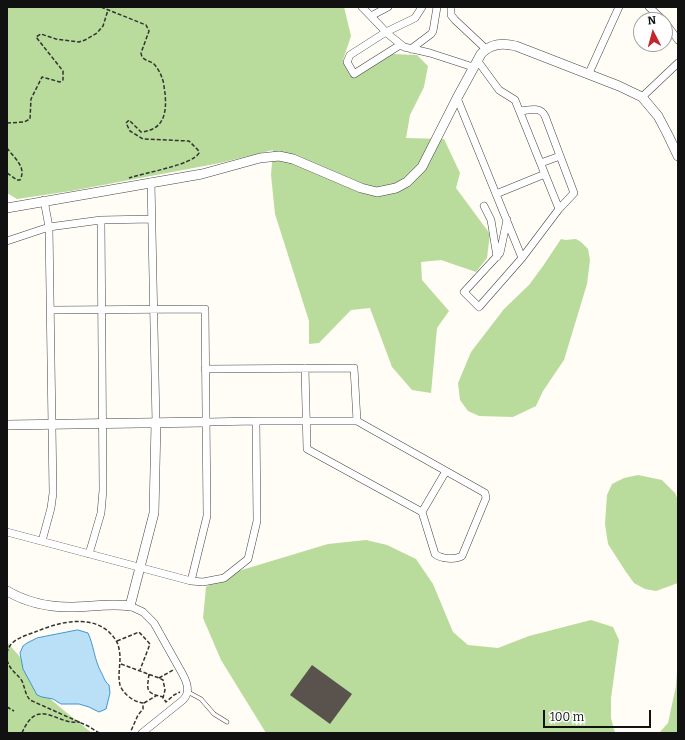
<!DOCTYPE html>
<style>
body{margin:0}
#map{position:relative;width:685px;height:740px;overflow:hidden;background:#fffdf5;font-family:Bitter,serif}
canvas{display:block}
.frame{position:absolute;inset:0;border:8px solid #111;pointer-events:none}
.north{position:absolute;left:633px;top:12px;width:40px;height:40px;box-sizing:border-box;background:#fff;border:1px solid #a0a0a0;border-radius:50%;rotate:354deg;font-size:11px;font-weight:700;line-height:16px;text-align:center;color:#111}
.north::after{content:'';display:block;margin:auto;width:14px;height:18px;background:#c4262e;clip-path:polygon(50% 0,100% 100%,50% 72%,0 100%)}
.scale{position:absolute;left:543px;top:710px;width:108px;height:18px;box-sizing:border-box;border:2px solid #111;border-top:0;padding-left:5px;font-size:12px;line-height:14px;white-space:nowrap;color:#111;-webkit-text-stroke:3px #fff;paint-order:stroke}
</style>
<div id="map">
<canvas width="685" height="740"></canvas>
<div class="frame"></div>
<div class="north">N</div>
<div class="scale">100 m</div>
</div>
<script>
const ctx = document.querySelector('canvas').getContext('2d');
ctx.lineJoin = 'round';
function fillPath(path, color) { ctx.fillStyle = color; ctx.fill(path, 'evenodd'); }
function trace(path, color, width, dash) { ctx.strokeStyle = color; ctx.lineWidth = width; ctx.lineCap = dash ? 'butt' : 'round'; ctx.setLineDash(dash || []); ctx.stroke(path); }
fillPath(new Path2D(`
 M7 7H344L351 36 343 60 353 78 392 54 417 55 428 66 424 87 410 115 406 138 444 139 460 173 456 188 490 234 487 258 476 272 441 260 421 262 422 280 449 311 437 328 431 393 412 390 392 367 370 308 351 310 319 343 309 344V321L275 214 271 175 273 150 220 163 71 191 17 199 7 193Z
 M561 239 565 240 576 239 581 242 588 249 590 260 587 284 564 360 543 391 536 406 513 417 479 416 468 411 460 400 458 383 471 352 504 309 529 285 543 266Z
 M638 475 662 480 675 493 678 500V583L656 591 645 589 634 583 626 572 608 544 605 524 607 495 612 484 624 478Z
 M366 540 387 545 416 559 433 584 453 632 468 645 498 648 529 636 591 620 613 627 619 640 611 698V718L615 733H266L221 660 203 618 206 587 225 575 328 544Z
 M7 642 20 657 31 682 62 709 92 733H7Z
 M678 658V733H659L668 723 676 686Z`), '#b9dc9c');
const water = new Path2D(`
 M78 630 88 633C94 646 94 659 101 672 104 677 104 681 109 685L110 693 106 709 99 712 89 707 79 704H61L53 699 42 697 37 695 23 669 20 653 23 646 27 643 37 638Z`);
fillPath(water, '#b9e0f7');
trace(water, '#3f96cf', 1);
fillPath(new Path2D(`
 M312 665 352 694 330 724 290 695Z`), '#5a524d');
const service = new Path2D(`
 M188 692 201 699 214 714 227 722`);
const minor = new Path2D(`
 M362 7 388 34 404 47 430 53 473 67
 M451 7V15L455 20 486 49
 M649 7 663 20
 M371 16 388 7
 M665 22 678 40
 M400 45 354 74 347 62 350 55 386 32 415 18 422 7
 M411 49 431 34 433 31 437 7
 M589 73 619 7
 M642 97 678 63
 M457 98 522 258 559 209 515 100 499 90 477 60
 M520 111C530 110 540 106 545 116L574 193 559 209
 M541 163 560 156
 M151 182 156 423
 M496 194 545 174
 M484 206 491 220 497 257
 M101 220 152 219
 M507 220 500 253 464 292 479 307 522 258
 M7 241 49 227 101 220 103 490 101 513 89 554
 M305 368 307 449 422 512 435 554C441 559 455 560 462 556L486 498 485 493 357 421
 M205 369 354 368 357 421H256
 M422 512 446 471
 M7 532 191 581 207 516 205 309 51 310
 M42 541 51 508 53 493 49 227 44 200
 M191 581 203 582 224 578 248 559 257 521 256 421 206 422
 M130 606 143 612 154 623 182 673C187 682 191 692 183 700L142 733`);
const tertiary = new Path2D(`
 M7 208 202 174 260 158 279 156 293 159 361 188 377 192 396 188 407 182 422 167 457 98 481 54C491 43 503 43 516 46L619 86 642 97 658 116 668 135 678 156
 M7 425 206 422
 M7 591C26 602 47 607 69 607 90 607 110 603 130 606L154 513 156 423`);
trace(service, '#444', 4.5);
trace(minor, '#444', 8);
trace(tertiary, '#444', 10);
trace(new Path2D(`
 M101 7 146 25 149 31 141 53C142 61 149 60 154 64 157 67 161 74 162 78 164 82 164 88 165 93 167 113 164 130 141 132L129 120 126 123 130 131 143 139 189 141 198 150 199 153C193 165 143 173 129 178
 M7 123 24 122 30 119 31 99 42 77 60 82 63 80V71L36 37 41 34 56 39 79 42 85 40 97 33 103 26 108 10
 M7 148C14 158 27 167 20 180H17L7 173
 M117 641 139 632 150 644 140 670
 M7 653C9 640 24 636 35 632 57 623 87 614 108 631 113 636 118 641 119 649 122 661 117 673 120 685 123 694 134 702 143 703V709L138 715 130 733
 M7 660C10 671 17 673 22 681 25 688 25 694 30 700L88 726 99 733
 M121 664 159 678 163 680 165 690 163 698 166 702 174 695 180 692
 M149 674C147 690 145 693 163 697
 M159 678 173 670
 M144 703 156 696
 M7 707 14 711
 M22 733C38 695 57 726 80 722`), '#333', 1.5, [4, 2]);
trace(service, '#fff', 3.5);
trace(minor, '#fff', 7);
trace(tertiary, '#fff', 9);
</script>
